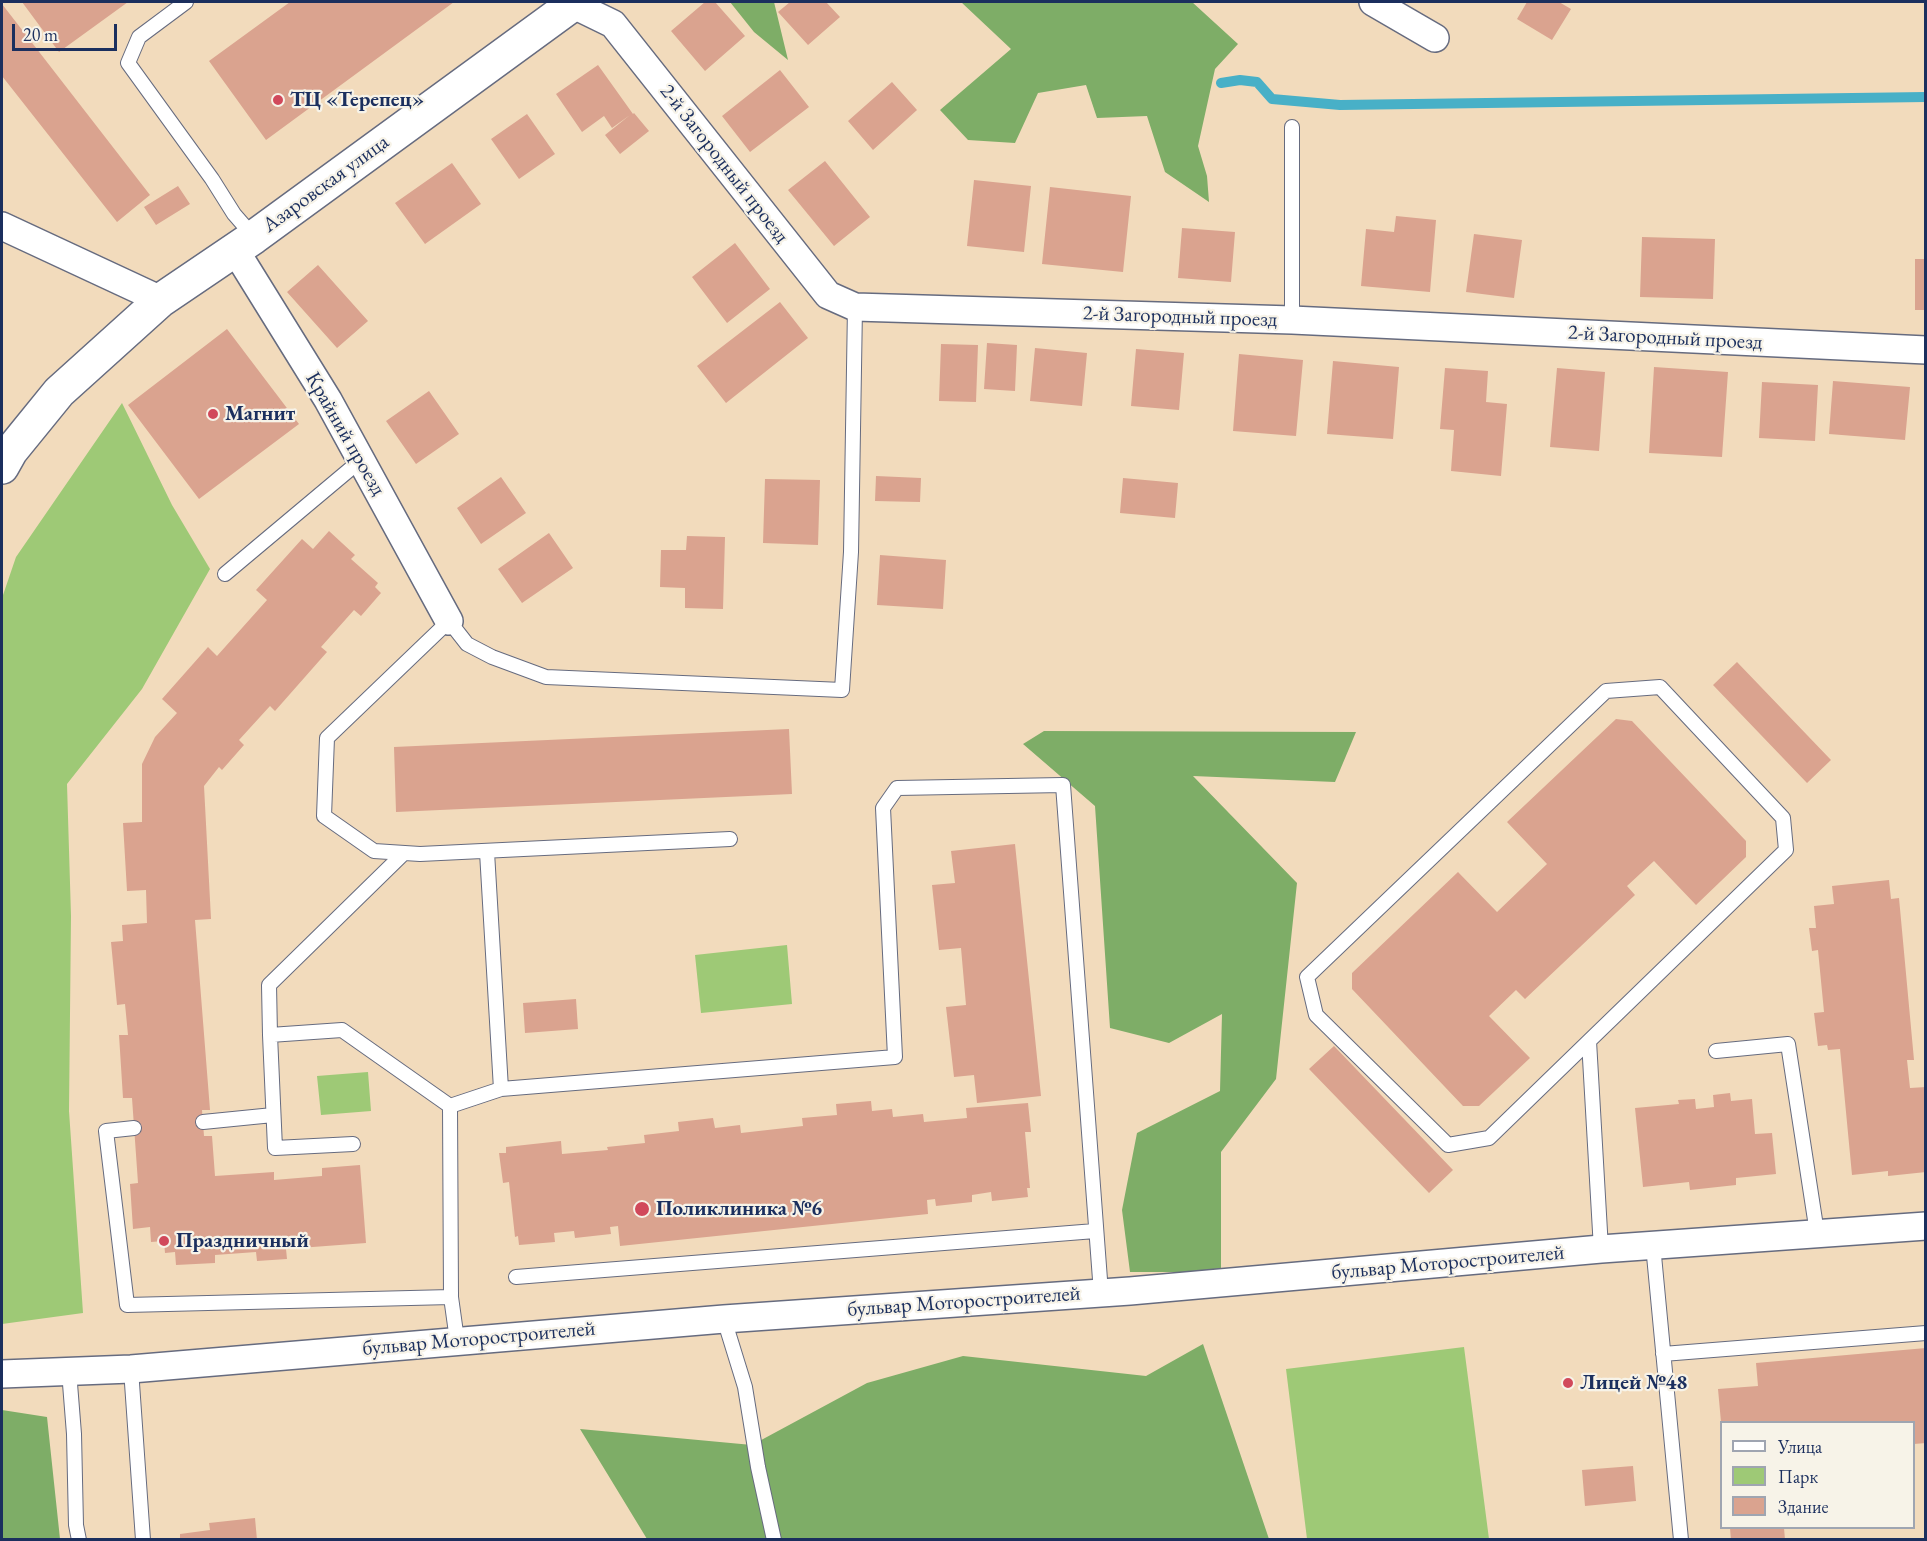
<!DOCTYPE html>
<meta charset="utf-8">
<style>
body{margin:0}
#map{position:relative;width:1927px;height:1541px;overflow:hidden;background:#f2dbbc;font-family:"EB Garamond",serif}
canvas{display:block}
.frame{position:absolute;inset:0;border:3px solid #1b2f5e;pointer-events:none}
.legend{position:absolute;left:1720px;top:1421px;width:195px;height:108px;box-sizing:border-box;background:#f7f3e8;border:2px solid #9fa5b1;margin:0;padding:8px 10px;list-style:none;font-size:18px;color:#1b2f5e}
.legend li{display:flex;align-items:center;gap:12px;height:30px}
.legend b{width:30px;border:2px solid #9fa5b1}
.scale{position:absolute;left:12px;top:24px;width:105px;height:27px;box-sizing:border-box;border:3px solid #1b2f5e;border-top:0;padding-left:8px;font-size:18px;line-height:21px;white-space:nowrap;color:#1b2f5e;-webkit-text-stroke:4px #f7f3e8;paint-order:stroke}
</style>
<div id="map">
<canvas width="1927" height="1541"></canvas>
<div class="frame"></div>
<ul class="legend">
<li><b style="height:8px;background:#fff"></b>Улица</li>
<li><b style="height:16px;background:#9ec976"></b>Парк</li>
<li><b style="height:16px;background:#daa38f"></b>Здание</li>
</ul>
<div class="scale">20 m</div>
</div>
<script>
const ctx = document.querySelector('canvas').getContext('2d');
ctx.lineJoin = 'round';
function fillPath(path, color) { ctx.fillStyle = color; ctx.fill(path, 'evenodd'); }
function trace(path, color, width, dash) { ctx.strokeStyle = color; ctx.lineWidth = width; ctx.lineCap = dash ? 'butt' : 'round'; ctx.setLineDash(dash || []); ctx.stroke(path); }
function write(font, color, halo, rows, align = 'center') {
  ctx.font = font + ' "EB Garamond",serif'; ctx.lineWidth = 4.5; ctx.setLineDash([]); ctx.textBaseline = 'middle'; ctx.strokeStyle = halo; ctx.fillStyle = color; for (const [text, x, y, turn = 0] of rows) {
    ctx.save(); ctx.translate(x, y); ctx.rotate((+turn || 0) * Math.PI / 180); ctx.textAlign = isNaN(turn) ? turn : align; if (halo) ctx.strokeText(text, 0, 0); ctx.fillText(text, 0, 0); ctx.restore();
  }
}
fillPath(new Path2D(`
 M122 403 172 505 210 569 142 689 67 784 71 916 69 1111 83 1313 2 1324V598L16 557Z
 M787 945 792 1004 701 1013 695 955Z
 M368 1072 371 1111 321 1115 317 1076Z
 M1464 1347 1489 1539H1307L1286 1369Z`), '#9ec976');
fillPath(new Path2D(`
 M730 2H774L788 60 754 32Z
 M961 2H1192L1238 44 1215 69 1198 146 1207 176 1209 202 1165 172 1147 116 1097 118 1086 85 1038 93 1015 143 968 140 940 110 1011 49Z
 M1044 731 1356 732 1335 782 1193 776 1297 883 1276 1079 1221 1152V1272H1130L1122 1210 1137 1133 1220 1091 1222 1014 1169 1043 1110 1028 1095 806 1023 744Z
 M1203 1344 1269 1539H647L580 1429 752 1445 867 1383 963 1356 1146 1376Z
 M2 1410 47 1417 60 1539H2Z`), '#7ead67');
trace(new Path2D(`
 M1221 83 1240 80 1257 82 1272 99 1340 105 1926 97`), '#48b0c7', 10);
fillPath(new Path2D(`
 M22 2H128L59 52Z
 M290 2H454L266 140 209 61Z
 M705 2H715L745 36 705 71 671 31Z
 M790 2H826L840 17 808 45 778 12Z
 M1527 2H1559L1571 9 1552 40 1517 19Z
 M2 4 150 195 117 222 2 76Z
 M598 65 633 114 634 113 649 131 620 154 605 135 630 115 612 128 604 116 582 132 556 94Z
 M780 70 809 107 750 152 722 116Z
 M892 82 917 110 873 150 848 121Z
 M527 114 555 154 519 179 491 139Z
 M825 161 870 217 834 246 788 190Z
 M452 163 481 204 425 244 395 203Z
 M974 180 1031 186 1024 252 967 246Z
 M178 186 190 204 156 225 144 207Z
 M1050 187 1131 196 1123 272 1042 264Z
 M1396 216 1436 220 1430 292 1361 286 1366 229 1394 232Z
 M1182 228 1235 232 1231 282 1178 278Z
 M1474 234 1522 240 1514 298 1466 292Z
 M1642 237 1715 239 1713 299 1640 297Z
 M735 243 770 289 727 323 692 277Z
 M1915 259H1926V310H1915Z
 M318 265 368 321 337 348 287 292Z
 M780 302 808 338 726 403 697 366Z
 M227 329 299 424 199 499 128 405Z
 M987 343 1017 345 1015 391 984 389Z
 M941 344 978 345 976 402 939 401Z
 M1035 348 1087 353 1082 406 1030 401Z
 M1136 349 1184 353 1179 410 1131 406Z
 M1239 354 1303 360 1296 436 1233 431Z
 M1333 361 1399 367 1393 439 1327 434Z
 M1654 367 1728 372 1722 457 1649 453Z
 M1445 368 1488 371 1486 402 1507 404 1501 476 1451 471 1454 430 1440 429Z
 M1557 368 1605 372 1599 451 1550 447Z
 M1833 381 1910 387 1905 440 1829 434Z
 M1762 382 1818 385 1815 441 1759 438Z
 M429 391 459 434 416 464 386 421Z
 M876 476 921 478 920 502 875 501Z
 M501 477 526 513 481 544 457 508Z
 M1123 478 1178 483 1175 518 1120 513Z
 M765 479 820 480 818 545 763 543Z
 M329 531 355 555 351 559 378 583 375 587 381 593 361 616 354 610 321 647 327 652 275 711 270 706 239 740 244 745 222 770 219 767 204 786 211 919 195 920 210 1110H202L204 1136H212L215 1176 274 1172V1180L322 1176V1168L360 1165 366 1243 286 1249 287 1259 257 1261 256 1252 215 1255V1263L176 1265 175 1252 165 1253 164 1241 151 1242 150 1227 133 1229 130 1184 138 1183 132 1098H123L119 1035H128L125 1004 117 1005 111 942 123 941 122 925 147 923 146 890 127 891 123 823 142 822V764L155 737 177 713 162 699 208 647 217 656 267 600 256 590 302 539 313 549Z
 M549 533 573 568 522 603 498 569Z
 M687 536 725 537 723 609 685 608V588L660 587 661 550H686Z
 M880 555 946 560 943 609 877 605Z
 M1737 662 1831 760 1807 783 1713 685Z
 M1616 719 1632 721 1746 841V857L1696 905 1654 861 1627 886 1635 895 1525 999 1516 990 1489 1016 1530 1058 1479 1106H1463L1352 989V973L1458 872 1497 912 1547 864 1507 822Z
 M789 729 792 794 396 812 394 747Z
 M1015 844 1041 1096 977 1103 974 1075 954 1077 946 1007 966 1005 961 948 939 950 932 885 955 883 951 851Z
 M1889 880 1891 899 1899 898 1914 1060H1907L1910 1088 1926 1087V1172L1888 1176V1171L1852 1175 1840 1049 1828 1050 1827 1045 1818 1046 1814 1013 1824 1012 1818 950 1812 951 1809 928H1816L1814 906 1834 904 1832 886Z
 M576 999 578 1029 525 1033 523 1003Z
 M1334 1046 1453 1170 1429 1193 1309 1069Z
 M1730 1093 1731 1101 1752 1099 1755 1134 1772 1133 1776 1174 1736 1178V1185L1690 1190 1689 1182 1643 1187 1635 1108 1679 1104 1678 1100 1695 1099 1696 1109 1714 1107 1713 1095Z
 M871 1101 872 1111 892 1109 893 1117 923 1114 924 1122 967 1118 966 1108 1028 1103 1031 1132H1025L1030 1188H1027L1028 1197 992 1201 991 1192 972 1195V1202L936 1206 935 1199 927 1200 928 1214 620 1246 618 1226 610 1227 611 1234 575 1238 574 1231 554 1233 555 1242 519 1245 518 1236 515 1237 509 1182 503 1183 499 1153H506V1147L561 1141 562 1154 608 1150 607 1147 645 1143 644 1135 679 1131 678 1122 713 1118 715 1128 740 1125 741 1133 803 1126 802 1118 837 1115 836 1104Z
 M1926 1348V1443L1914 1444V1422H1721L1718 1389 1758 1386 1756 1363Z
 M1633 1466 1636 1501 1585 1506 1582 1470Z
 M255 1518 257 1540H180V1534L210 1530 209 1523Z
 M1730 1528H1784L1785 1540H1731Z`), '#daa38f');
const service = new Path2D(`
 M186 2 139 37 128 63 212 179 234 214 254 237
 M1292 127V320
 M225 574 361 460
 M730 839 420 854 374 851 324 816 327 738 449 621 467 644 492 657 546 677 842 690 851 552 855 307
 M487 852 501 1089
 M404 853 269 985 270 1035 342 1030 450 1106
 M270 1035 275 1148 353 1144
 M1589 1041 1489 1138 1448 1145 1316 1015 1307 977 1606 691 1660 687 1783 818 1786 850 1589 1041 1601 1249
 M1716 1051 1788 1044 1817 1233
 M203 1122 273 1115
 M134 1128 106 1131 127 1305 451 1297
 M1653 1245 1681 1540
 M516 1277 1095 1231
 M724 1319 745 1387 758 1467 774 1540
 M457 1340 451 1297 450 1106 501 1089 895 1057 883 808 897 788 1063 785 1101 1293
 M1663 1354 1926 1333
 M131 1369 143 1540
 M69 1371 74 1434 76 1525 79 1540`);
const minor = new Path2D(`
 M1373 2 1435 38
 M572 4 613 24 828 295 855 307 1292 320 1926 350
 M2 226 161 300
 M235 250 328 400 449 621
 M2 1374 131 1369 724 1319 1130 1291 1601 1249 1926 1226`);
const tertiary = new Path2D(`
 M2 467 11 451 59 392 161 300 254 237 576 2`);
trace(service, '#666b7f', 16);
trace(minor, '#666b7f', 30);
trace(tertiary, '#666b7f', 36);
trace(service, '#fff', 14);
trace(minor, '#fff', 27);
trace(tertiary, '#fff', 33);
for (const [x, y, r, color] of [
 [278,100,6,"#d1495b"],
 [213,414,6,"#d1495b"],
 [642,1209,8,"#d1495b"],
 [164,1241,6,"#d1495b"],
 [1568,1383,6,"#d1495b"]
]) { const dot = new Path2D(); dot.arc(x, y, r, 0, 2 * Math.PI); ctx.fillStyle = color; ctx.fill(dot); trace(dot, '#f7f3e8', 2); }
write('bold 21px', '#1b2f5e', '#f7f3e8', [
 ["ТЦ «Терепец»",290,100],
 ["Магнит",225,414],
 ["Поликлиника №6",656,1209],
 ["Праздничный",176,1241],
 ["Лицей №48",1580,1383]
], 'left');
write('21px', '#1b2f5e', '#f7f3e8', [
 ["2-й Загородный проезд",724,164,52],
 ["Азаровская улица",326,184,-36],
 ["2-й Загородный проезд",1180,317,2],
 ["2-й Загородный проезд",1665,338,3],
 ["Крайний проезд",345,434,60],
 ["бульвар Моторостроителей",1448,1263,-5],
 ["бульвар Моторостроителей",964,1302,-4],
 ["бульвар Моторостроителей",479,1339,-5]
]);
</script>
